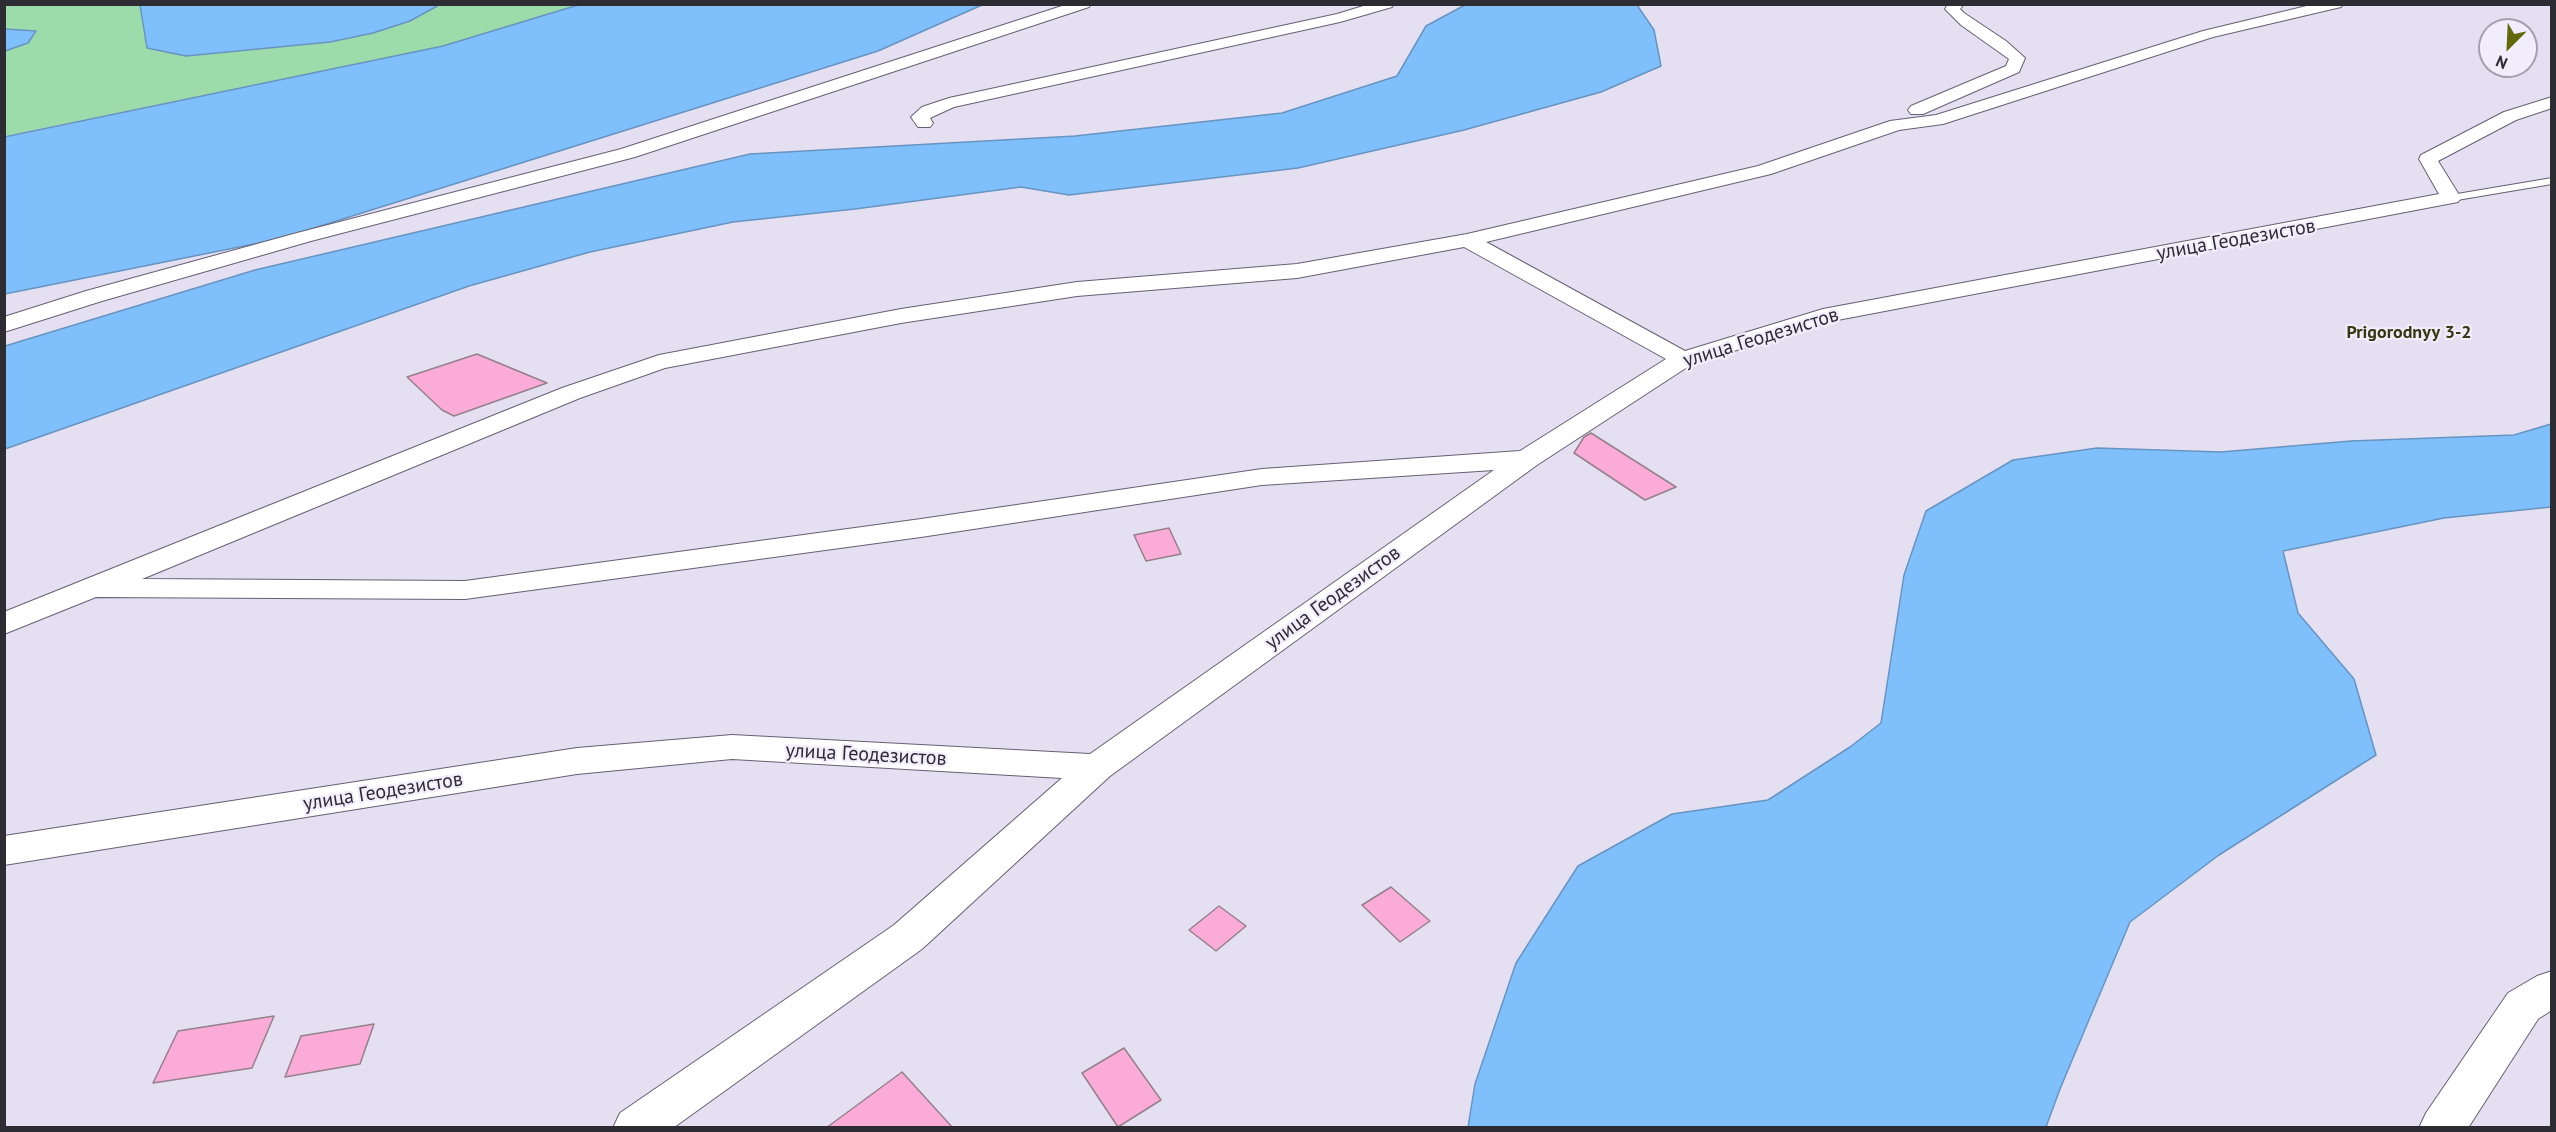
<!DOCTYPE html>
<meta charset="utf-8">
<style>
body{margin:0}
#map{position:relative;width:2556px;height:1132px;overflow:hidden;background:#e5dff2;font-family:"PT Sans",sans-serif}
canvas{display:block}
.frame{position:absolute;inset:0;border:6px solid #2e2c33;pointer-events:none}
.north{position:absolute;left:2478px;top:18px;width:60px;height:60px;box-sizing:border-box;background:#f2edfc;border:2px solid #a4a0ac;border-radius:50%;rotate:204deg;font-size:16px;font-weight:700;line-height:24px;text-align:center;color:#2e2c33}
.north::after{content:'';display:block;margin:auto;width:21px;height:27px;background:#62690a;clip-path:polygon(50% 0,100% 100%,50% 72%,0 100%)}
</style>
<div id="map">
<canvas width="2556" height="1132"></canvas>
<div class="frame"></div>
<div class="north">N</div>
</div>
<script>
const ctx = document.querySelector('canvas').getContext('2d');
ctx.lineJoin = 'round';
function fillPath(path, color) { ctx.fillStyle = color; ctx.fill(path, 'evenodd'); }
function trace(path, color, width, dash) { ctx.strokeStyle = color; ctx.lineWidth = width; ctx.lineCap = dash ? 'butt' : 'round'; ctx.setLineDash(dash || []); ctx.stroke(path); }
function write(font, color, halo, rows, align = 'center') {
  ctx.font = font + ' "PT Sans",sans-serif'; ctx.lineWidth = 4.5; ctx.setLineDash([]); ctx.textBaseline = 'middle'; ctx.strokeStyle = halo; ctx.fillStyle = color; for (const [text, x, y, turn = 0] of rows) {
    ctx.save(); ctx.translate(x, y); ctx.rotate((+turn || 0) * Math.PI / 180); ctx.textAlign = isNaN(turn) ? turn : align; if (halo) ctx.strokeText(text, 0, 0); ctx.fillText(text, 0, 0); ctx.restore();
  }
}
fillPath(new Path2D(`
 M5 5H140L147 48 373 33 410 21 439 5H601L443 46 5 136 4 51 28 43 36 32 5 29Z`), '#9cdbaa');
const water = new Path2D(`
 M140 5V4L439 5 410 21 373 33 330 42 186 56 147 48Z
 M578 5H982L878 51 279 239 5 294 4 137 443 46Z
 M1465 5H1637L1654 30 1661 66 1601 92 1464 130 1298 168 1069 195 1021 187 855 209 733 222 590 252 469 286 5 449V346L255 270 750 154 1075 136 1282 113 1397 76 1426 26Z
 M4 29H5L36 31 28 43 5 51Z
 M2551 424V507L2444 518 2283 551 2298 613 2354 679 2376 755 2219 855 2130 922 2060 1089 2046 1127H1468L1475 1084 1516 963 1578 866 1672 814 1768 800 1850 747 1881 723 1904 575 1926 511 2013 460 2097 448 2221 452 2351 441 2514 435Z`);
fillPath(water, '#7fc0fc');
trace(water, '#6794c0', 1.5);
const building = new Path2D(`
 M477 354 547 383 454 416 442 410 407 377Z
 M1591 433 1676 487 1645 500 1574 453 1584 437Z
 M1169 528 1181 554 1146 561 1134 535Z
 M1391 887 1430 921 1400 942 1362 905Z
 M1219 906 1246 926 1216 951 1189 930Z
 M274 1016 252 1068 153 1083 178 1031Z
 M374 1024 360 1064 285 1077 301 1036Z
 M1124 1048 1161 1100 1118 1127 1082 1073Z
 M902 1072 953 1128H826Z`);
fillPath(building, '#fbabd8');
trace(building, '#93818b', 1.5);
const service = new Path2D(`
 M2552 178V184L2451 201 2446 198 2451 195Z`);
const minor = new Path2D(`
 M1068 4H1091L1089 7 635 157 311 241 102 301 4 332V317L86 291 297 233 621 149Z
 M1370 4H1394L1392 7 1340 22 954 107 930 118 933 123 930 127H918L911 117 922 107 949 98 1337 14Z
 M1948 4H1964L1960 9 1964 13 2006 41 2025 58 2019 72 1923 114H1911L1908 110 1911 106 2006 66 2009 59 1961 25 1945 9Z
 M2315 4H2343L2341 7 2213 37 1943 124 1899 130 1771 174 1486 242 1685 351 1823 309 2439 194 2419 159 2421 155 2504 112 2552 97V108L2516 120 2438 161 2461 198 2458 202 1827 322 1692 364 1537 465 1110 776 922 949 673 1128H613L620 1113 894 925 1062 778 732 759 577 774 4 865V836L577 748 732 735 1090 754 1494 470 1262 485 921 537 465 599 96 597 4 634V612L562 388 659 355 901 309 1077 282 1297 264 1467 234 1758 166 1890 121 1936 115 2203 31ZM1464 247 1666 359 1520 451 1262 469 921 519 465 581 142 579 580 398 665 368 901 323 1077 296 1297 278Z
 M2552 971V1010L2538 1019 2468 1128H2419L2426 1113 2508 993 2537 976Z`);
trace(service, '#666071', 2);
trace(minor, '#666071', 2);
fillPath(service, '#fff');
fillPath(minor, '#fff');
write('bold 18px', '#353911', '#f2edfc', [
 ["Prigorodnyy 3-2",2409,333]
]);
write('20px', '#2e2c33', '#f2edfc', [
 ["улица Геодезистов",2236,240,-10],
 ["улица Геодезистов",1761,338,-17],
 ["улица Геодезистов",1333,598,-36],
 ["улица Геодезистов",866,755,3],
 ["улица Геодезистов",383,792,-9]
]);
</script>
